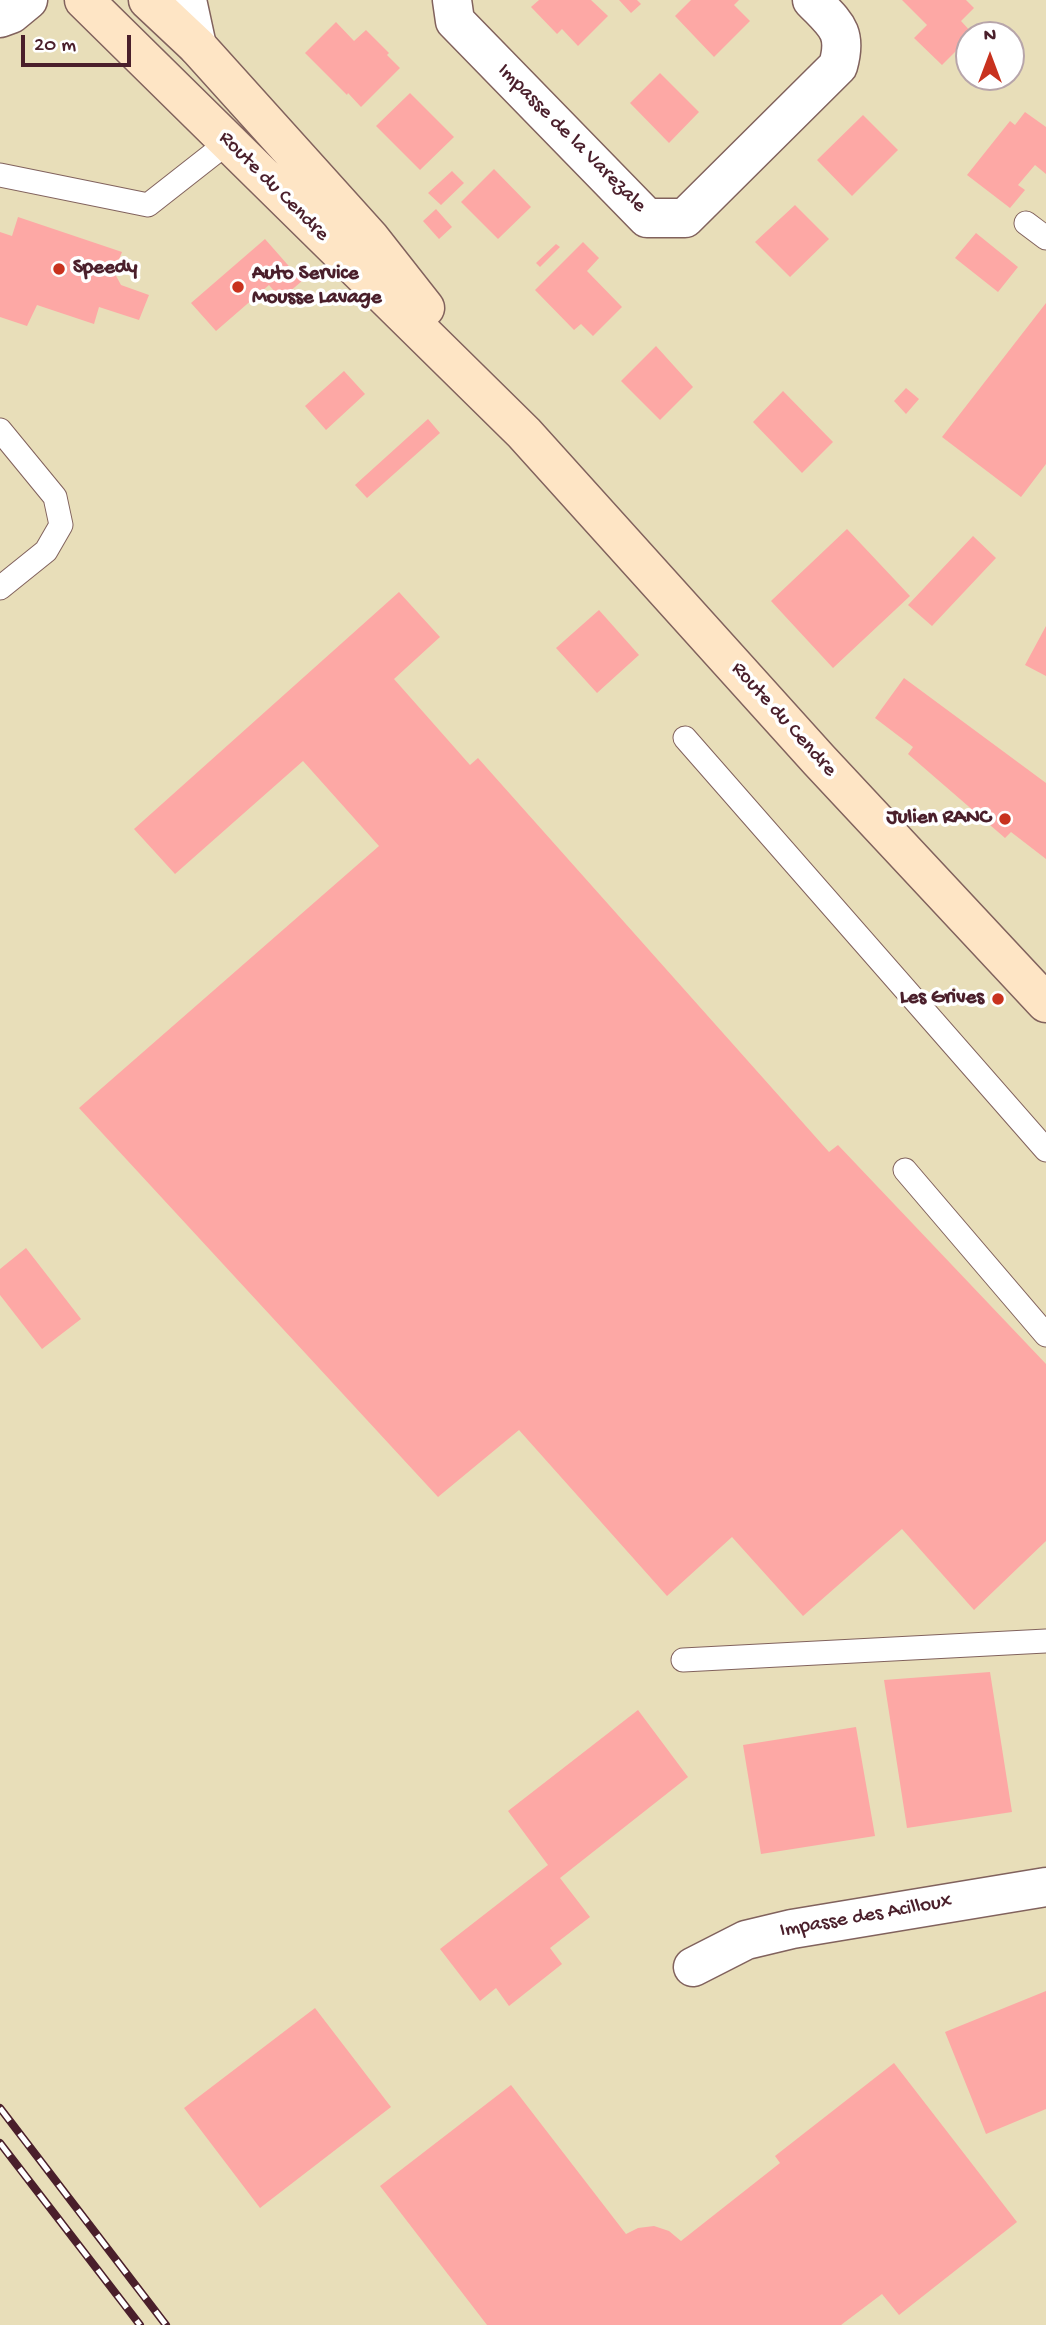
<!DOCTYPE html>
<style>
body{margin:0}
#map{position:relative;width:1046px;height:2325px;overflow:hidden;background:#e8deb9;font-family:"Gochi Hand",sans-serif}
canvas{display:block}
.north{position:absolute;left:955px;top:21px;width:70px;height:70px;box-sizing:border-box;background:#fff;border:2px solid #b7a5aa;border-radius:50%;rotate:0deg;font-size:19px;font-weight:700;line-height:28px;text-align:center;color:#4a1f2b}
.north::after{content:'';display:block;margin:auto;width:24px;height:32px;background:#c8321e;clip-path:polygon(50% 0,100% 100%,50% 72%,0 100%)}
.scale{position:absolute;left:21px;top:35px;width:110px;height:32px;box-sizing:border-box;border:4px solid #4a1f2b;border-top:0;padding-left:9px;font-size:21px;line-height:24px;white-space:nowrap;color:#4a1f2b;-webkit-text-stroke:5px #fff;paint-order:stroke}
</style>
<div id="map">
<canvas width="1046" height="2325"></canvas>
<div class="north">N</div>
<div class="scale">20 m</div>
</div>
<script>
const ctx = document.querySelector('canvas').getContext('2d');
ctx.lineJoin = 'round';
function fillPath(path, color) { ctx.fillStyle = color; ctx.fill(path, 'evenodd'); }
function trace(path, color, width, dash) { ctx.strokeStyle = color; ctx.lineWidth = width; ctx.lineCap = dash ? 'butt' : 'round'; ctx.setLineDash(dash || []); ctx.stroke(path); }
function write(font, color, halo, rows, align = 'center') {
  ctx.font = font + ' "Gochi Hand",sans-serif'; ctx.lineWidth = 7; ctx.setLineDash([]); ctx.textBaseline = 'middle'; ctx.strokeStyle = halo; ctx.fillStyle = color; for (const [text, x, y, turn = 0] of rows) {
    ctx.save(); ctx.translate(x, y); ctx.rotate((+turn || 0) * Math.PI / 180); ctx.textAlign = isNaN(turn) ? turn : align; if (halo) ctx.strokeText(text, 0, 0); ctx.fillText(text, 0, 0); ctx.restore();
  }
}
fillPath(new Path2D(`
 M539 0H591L608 16 578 46 562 29 557 34 531 7Z
 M619 0H637L641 4 631 13Z
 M691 0H739L734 5 750 21 714 57 675 16Z
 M902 0H966L974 8 961 21 973 34 969 35V38L942 65 914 38 927 25Z
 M336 22 354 41 366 30 389 53 387 55 400 68 361 107 348 93 347 95 305 53Z
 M660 73 699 112 669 143 630 103Z
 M410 93 454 137 420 170 376 126Z
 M1025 112 1046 127V174L1035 165 1018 185 1025 190 1010 208 967 175 1010 121 1015 125Z
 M863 115 898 150 852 196 817 160Z
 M494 169 531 207 498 239 461 202Z
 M452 171 464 183 441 205 428 193Z
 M795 205 829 239 790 277 755 242Z
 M436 209 452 227 439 239 423 221Z
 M18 217 122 252 114 272 121 285 149 295 139 320 99 307 94 324 37 305 27 326 0 317V232L12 236Z
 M976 233 1018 267 998 292 955 258Z
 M265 239 302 281 281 299 269 285 216 331 191 303Z
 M583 242 599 258 587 271 622 307 593 336 581 324 574 330 535 290Z
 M556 244 560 247 540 267 536 263Z
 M1046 303V464L1021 497 942 437Z
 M656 346 693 387 660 420 621 381Z
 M344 371 365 394 326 430 305 406Z
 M906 388 919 399 906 414 894 401Z
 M783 391 833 442 802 473 753 422Z
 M428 419 440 433 367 498 355 485Z
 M847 529 910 596 833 668 771 601Z
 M973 536 996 558 932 626 908 605Z
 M399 592 440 637 394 679 470 765 478 758 829 1152 838 1145 1046 1364V1541L974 1610 902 1529 803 1616 732 1537 667 1596 519 1430 438 1497 79 1108 379 846 303 761 175 874 134 829Z
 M599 610 639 655 597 693 556 648Z
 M1046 626V676L1025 665Z
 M904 678 1046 783V859L1011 832 1005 838 908 754 913 747 875 718Z
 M26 1248 81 1319 42 1349 0 1295V1269Z
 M990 1672 1012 1812 907 1828 884 1680Z
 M638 1710 688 1777 560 1878 590 1917 550 1948 562 1964 509 2006 496 1988 480 2001 440 1949 548 1865 508 1811Z
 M856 1727 875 1836 761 1854 743 1745Z
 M1046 1991V2109L986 2134 945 2032Z
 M315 2008 391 2107 260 2208 184 2108Z
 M894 2063 1017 2222 899 2315 882 2294 841 2325H487L380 2186 511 2085 626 2234 638 2228 654 2226 669 2231 681 2241 780 2163 775 2156Z`), '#fda8a5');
const service = new Path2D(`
 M0 175 148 205 227 143
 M1026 223 1046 238
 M0 430 55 497 61 525 46 551 0 588
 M685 738 1046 1150
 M905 1170 1046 1335
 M683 1660 1046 1641`);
const minor = new Path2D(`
 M452 0 455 21 647 218H685L838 66C848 31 835 24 812 0
 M0 18 11 14 28 0
 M693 1967 746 1940 792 1929 1046 1887`);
const tertiary = new Path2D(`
 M187 0 197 46`);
const secondary = new Path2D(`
 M84 0 524 433 819 760 1046 1003
 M148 0 197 46 370 238 425 308`);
trace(service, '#81625d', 25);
trace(minor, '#81625d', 41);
trace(tertiary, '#81625d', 41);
trace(secondary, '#81625d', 41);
trace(service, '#fff', 23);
trace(minor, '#fff', 38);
trace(tertiary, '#fff', 38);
trace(secondary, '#fee5c5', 38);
const rail = new Path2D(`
 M0 2108 166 2325
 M0 2143 140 2325`);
trace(rail, '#4a1f2b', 8);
trace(rail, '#fff', 5, [16]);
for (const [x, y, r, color] of [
 [59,269,7,"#c8321e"],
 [238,287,7,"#c8321e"],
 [1005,819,7,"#c8321e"],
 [998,999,7,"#c8321e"]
]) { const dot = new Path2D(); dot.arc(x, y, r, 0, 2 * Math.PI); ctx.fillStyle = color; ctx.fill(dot); trace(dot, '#fff', 2.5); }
write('21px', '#4a1f2b', '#fff', [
 ["Impasse de la Varezale",571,139,45],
 ["Route du Cendre",273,187,45],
 ["Route du Cendre",783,720,48],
 ["Impasse des Acilloux",866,1917,-10]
]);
write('bold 21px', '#4a1f2b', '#fff', [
 ["Speedy",73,269],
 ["Auto Service",252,275],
 ["Mousse Lavage",252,299],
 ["Julien RANC",991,819,"right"],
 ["Les Grives",984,999,"right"]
], 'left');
</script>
